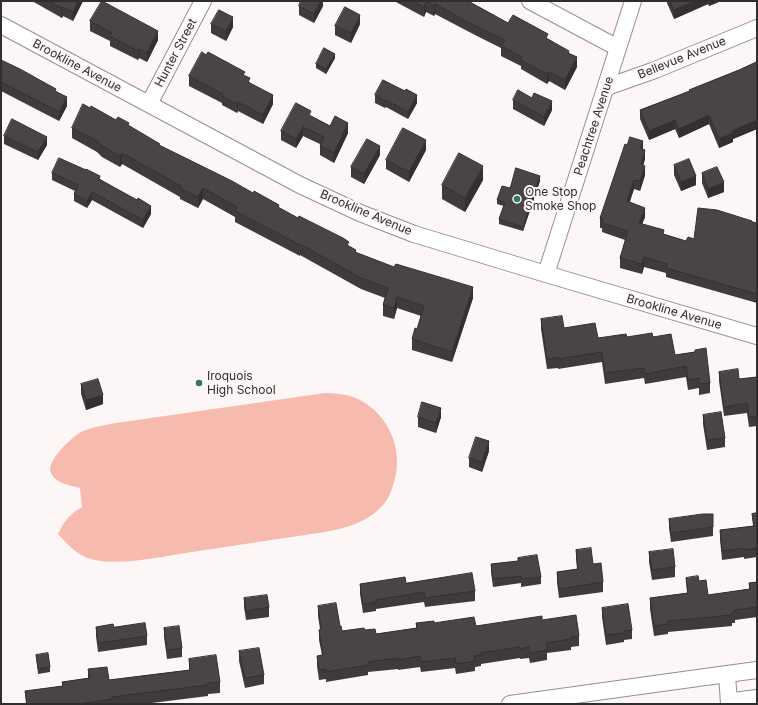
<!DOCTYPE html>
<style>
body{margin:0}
#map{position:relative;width:758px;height:705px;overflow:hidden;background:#fcf7f6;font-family:Inter,sans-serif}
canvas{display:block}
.frame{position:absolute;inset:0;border:2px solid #2f2d2d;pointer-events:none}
</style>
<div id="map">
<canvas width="758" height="705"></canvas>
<div class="frame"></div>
</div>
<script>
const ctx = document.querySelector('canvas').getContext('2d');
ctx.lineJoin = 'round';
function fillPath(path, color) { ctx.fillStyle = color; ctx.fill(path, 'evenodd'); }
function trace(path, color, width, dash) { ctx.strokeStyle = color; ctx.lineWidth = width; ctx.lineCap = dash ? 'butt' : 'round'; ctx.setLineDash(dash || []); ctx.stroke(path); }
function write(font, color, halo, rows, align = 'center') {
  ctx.font = font + ' Inter,sans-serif'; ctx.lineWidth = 4; ctx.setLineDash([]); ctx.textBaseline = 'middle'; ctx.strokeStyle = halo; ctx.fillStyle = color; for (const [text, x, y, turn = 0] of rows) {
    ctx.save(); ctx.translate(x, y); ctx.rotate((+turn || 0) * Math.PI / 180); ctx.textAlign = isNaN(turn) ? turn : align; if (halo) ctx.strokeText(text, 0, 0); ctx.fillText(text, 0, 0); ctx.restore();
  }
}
fillPath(new Path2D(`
 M325 393C334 393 344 394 353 397 386 409 405 448 394 482 392 489 389 498 384 504 368 522 347 528 325 532 280 539 236 545 192 552 164 556 118 567 91 559 78 556 67 544 58 534 64 521 70 514 82 507L80 488C70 485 56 484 51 473 45 461 74 435 83 431 94 427 105 425 116 423Z`), '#f6bbae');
const street = new Path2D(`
 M530 1 618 48
 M1 25 300 185 360 213 414 234 546 274 757 336
 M607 87 655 70 757 28
 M149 104 203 1
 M546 274 633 1
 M727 674 757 670
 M510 704 727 674 729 704`);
const secondary = new Path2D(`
 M734 704 757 701`);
trace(street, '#94908f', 18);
trace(secondary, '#94908f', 24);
trace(street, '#fff', 16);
trace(secondary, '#fff', 22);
fillPath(new Path2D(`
 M32 1H83L73 21 63 16 62 18Z
 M323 1V6L314 23 299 15V6Z
 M394 1H468L508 23 548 39 569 53 577 67 565 90 549 81 547 84 521 69V66L501 56V48L475 35 435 14 434 16 426 12 424 17Z
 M667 1H721L709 6 708 4 674 19 667 3Z
 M90 21 158 40 147 62 139 58 138 60 110 46V41L90 31Z
 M211 24 233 27 226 41 211 33Z
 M360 24 351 43 335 35V26Z
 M335 58 326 74 316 68V64Z
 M1 60 56 91 67 106 59 121 1 91Z
 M757 62V129L733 139V142L719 148 709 124 679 138 675 129 649 140 640 119V110L689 91V90L739 70Z
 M189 75 245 76 250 83 273 104 263 124 238 111 237 113 222 105V103L189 86Z
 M375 95 417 103 408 119 386 107 385 108 375 103Z
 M513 100 552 110 544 126 513 109Z
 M90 108 129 126 160 146 279 208 349 246 356 253 473 298 452 362 412 350V339L417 329 421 316 397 308 394 319 383 316V305L385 298 361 289 300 255V256L235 222V217L203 199 198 208 180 199V197L122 164 120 167 102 157 97 152 72 138V128Z
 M311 116 330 126 348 133 334 163 320 155V144L303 136 296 148 281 140V131Z
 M4 136 47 145 38 160 4 144Z
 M643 149 645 159 643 165 645 175 640 191 634 189 629 202 645 217 642 224 664 234 686 241 752 222 757 223V303L666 277V273L644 267 642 274 620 268V258L625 240 602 232V228H600V218Z
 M426 150 409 182 386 169V160Z
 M380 155 364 184 351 177V167Z
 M674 165 696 185 681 191 674 175Z
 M52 173 100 179 151 214 143 228 92 200 87 208 74 201V194L75 191 52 180Z
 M702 173 724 192 708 198 702 183Z
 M483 180 465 212 442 199V185Z
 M540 181 523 231 499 224V219L504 206 497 204V200L510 188Z
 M541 319 564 328 598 338 627 337H653L675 355 695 352V350L710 383V393L699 395V388L688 390 686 377 645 384 644 378 605 384 602 362 558 369V368L547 369 541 329Z
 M719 372 739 379 757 377V426L749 427 747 413 724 416 719 381Z
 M81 384 103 404 86 410 81 394Z
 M703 415 725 438V447L707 450 703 424Z
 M418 417H441L436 433 418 427Z
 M489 451 482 472 469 467V458Z
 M757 513V557L744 559V557L722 560 720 539V530L753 526 752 514Z
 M669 519 713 527V536L671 542 669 528Z
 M576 550 593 564 603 582V592L559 598 557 582V572L577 569 576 559Z
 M649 552 675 567V577L652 580 649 562Z
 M518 558 541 577V584L521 587V583L493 587 491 572V564L518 561Z
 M686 578 699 581 708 595 749 589V583L757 582V617L735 620V623H732V626L668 632V634L654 636 650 609V598L687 593Z
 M406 583 475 591V601L425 607 424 602 376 609V611L363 613 360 594V584Z
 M244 598 269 607V617L246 620 244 607Z
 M318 606 340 626 342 631 365 630 376 634 416 628V623H434L476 626 542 620 579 636V646L571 647V650L547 653V660L530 663 529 658 520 659V658L481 664V666L475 667V671L456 674 455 668 421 672 420 667 398 670V669L368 672V675L326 682V679L319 680 317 666V656L322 655 319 640V630L320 629 318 616Z
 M602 608 632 630V639L624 640V642L606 645 602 617Z
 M96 627 147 636V645L98 652 96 636Z
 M164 628 182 648V657L167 659 164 637Z
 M239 651 264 675V684L245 688 239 661Z
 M36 655 50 667V672L38 674Z
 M189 659 220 682V693L208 694V696L144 704H26L25 691 62 686V682L88 678V669L109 680 189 670Z`), '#3f3b3a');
fillPath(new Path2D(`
 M78 1H83L73 21V12Z
 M321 1H323V6L314 23V14Z
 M695 1H708V4L674 19V10Z
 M709 1H721L709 6Z
 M426 2V12L424 17V7Z
 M435 4V14L434 16V6Z
 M63 7V16L62 18V8Z
 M360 15V24L351 43V33Z
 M233 17V27L226 41V31Z
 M158 31V40L147 62V53Z
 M139 49V58L138 60V51Z
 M335 54V58L326 74V69Z
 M577 57V67L565 90V80Z
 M549 72V81L547 84V74Z
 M273 95V104L263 124V115Z
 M417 95V103L408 119V112Z
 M67 97V106L59 121V112Z
 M552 101V110L544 126V117Z
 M238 102V111L237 113V104Z
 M709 115V124L679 138V129Z
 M675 120V129L649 140V131Z
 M757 120V129L733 139V142L719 148V139L732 131Z
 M348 123V133L334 163V153Z
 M303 127V136L296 148V139Z
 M47 137V145L38 160V152Z
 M426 140V150L409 182V172Z
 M643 141V150L640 148Z
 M380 146V155L364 184V174Z
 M645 150V159L641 174V164Z
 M122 153V164L120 167V156Z
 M483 166V180L465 212V198Z
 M645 166V175L640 191V181Z
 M540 176V181L523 231V227Z
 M696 176V185L681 191V182Z
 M634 180V189L627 211V201Z
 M724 182V192L708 198V189Z
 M203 188V199L198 208V197Z
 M92 192V200L87 208V201Z
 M151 206V214L143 228V220Z
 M645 208V217L639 232V223Z
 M644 257V267L642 274V264Z
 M473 287V298L452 362V352Z
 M397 297V308L394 319V308Z
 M103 395V404L86 410V400Z
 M441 408V417L436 433V423Z
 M489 441V451L482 472V462Z`), '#333030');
const building = new Path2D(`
 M49 1H78L73 12 63 7 62 8Z
 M102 1 158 31 147 53 139 49 138 51 110 36 112 33 90 21Z
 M301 1H321L314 14 299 6Z
 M412 1H468L508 23 513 15 548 34 546 38 569 51 568 53 577 57 565 80 549 72 547 74 521 60 522 57 501 46 505 40 475 26 435 4 434 6 426 2 424 7Z
 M670 1H695L674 10Z
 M345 7 360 15 351 33 335 26Z
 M219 10 233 17 226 31 211 24Z
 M324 48 335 54 326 69 316 64Z
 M202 52 206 55 208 52 245 72 243 75 250 78 248 82 273 95 263 115 238 102 237 104 222 96 223 94 189 76Z
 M1 60 20 69 56 89 55 91 67 97 59 112 1 82 2 80H1Z
 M757 62V120L732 131 733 133 719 139 709 115 679 129 675 120 649 131 640 110 690 91 689 90 739 70Z
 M383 80 405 91 406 89 417 95 408 112 386 100 385 101 375 95Z
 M518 90 532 98 534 93 552 101 544 117 513 100Z
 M296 103 311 111 309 115 330 126 335 116 348 123 334 153 320 146 324 137 303 127 296 139 281 131Z
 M83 104 90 108 91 106 116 120 118 117 129 123 128 125 160 144 159 145 232 181 253 193 254 191 279 205 278 207 298 218 299 216 343 238 349 242 347 245 356 250 355 252 394 267 396 264 473 287 452 352 412 339 415 328 417 329 424 306 397 297 394 308 383 305 388 288 361 278 300 244V245L235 211 237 207 203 188 198 197 180 188 181 186 122 153 120 156 102 146 97 141 72 128Z
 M12 119 47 137 38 152 4 136Z
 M403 128 426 140 409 172 386 160Z
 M630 137 643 141 640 148 645 150 641 164 645 166 640 181 634 180 627 201 645 208 639 223 664 230 663 234 686 241 688 237 694 239 698 208 717 210 752 221V222L757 223V294L666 268 667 264 644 257 642 264 620 258 628 231 602 223 603 219 600 218 625 144 627 145Z
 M367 139 380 146 364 174 351 167Z
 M459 153 483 166 465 198 442 185Z
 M59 158 86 170V169L100 176 99 179 137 200 138 198 151 206 143 220 92 192 87 201 74 194 78 185 52 173Z
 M689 159 696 176 681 182 674 165Z
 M717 167 724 182 708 189 702 173Z
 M516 168 540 176 523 227 499 219 505 202 497 200 502 186 510 188Z
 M562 316 564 328 595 323 598 338 626 334 627 337 652 333 653 337 671 334 675 355 695 352V350L706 348 710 383 699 384V378L688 380 686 366 645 374 644 368 605 373 602 352 558 359V357L547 359 541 319Z
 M738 369 739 379 757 377V416L749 417 747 403 724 407 719 372Z
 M98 379 103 395 86 400 81 384Z
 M422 402 441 408 436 423 418 417Z
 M721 412 725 438 707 440 703 415Z
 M476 437 489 441 482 462 469 458Z
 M757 513V548L744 550V548L722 551 720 530 754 526 752 514Z
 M703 514H713V527L671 533 669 519Z
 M591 548 593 564 601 563 603 582 559 589 557 572 578 569 576 550Z
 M673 549 675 567 652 570 649 552Z
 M537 555 541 577 521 579V576L493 579 491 564 518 561V558Z
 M472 573 475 591 425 598 424 592 376 600V602L363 604 360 584 405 577 406 583Z
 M698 576 699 581 706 580 708 595 750 589 749 583 757 582V607L734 610 735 612 732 613V615L668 621V624L654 626 650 598 688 593 686 578Z
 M267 595 269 607 246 611 244 598Z
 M336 603 340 626H341L342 631 364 628 365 630 375 629 376 634 417 628 416 623 434 621V623L474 617 476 626 542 616V620L576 615 579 636 571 637V639L546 643 547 650 530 653 529 647 520 649V647L480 653 481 655 474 656 475 661 456 664 455 658 421 662 420 656 398 660V658L368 662V665L326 672V669L319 670 317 656 323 655 319 630 321 629 318 606Z
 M628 604 632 630 624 631V633L606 635 602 608Z
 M145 623 147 636 98 643 96 627 113 624 114 627Z
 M179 626 182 648 167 650 164 628Z
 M259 648 264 675 245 678 239 651Z
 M48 653 50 667 38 669 36 655Z
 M216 655 220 682 208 683V685L112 697V699L79 704H27L25 691 63 686 62 682 90 678 88 669 107 667 109 680 190 670 189 659Z`);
fillPath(building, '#494544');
trace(building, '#333030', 1);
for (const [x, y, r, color] of [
 [517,199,4,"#347565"],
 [199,383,4,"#347565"]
]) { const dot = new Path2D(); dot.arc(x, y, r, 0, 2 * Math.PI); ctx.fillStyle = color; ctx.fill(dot); trace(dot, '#fcf7f6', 1.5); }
write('12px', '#2f2d2d', '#fcf7f6', [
 ["Hunter Street",176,53,-62],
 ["Bellevue Avenue",682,58,-22],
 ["Brookline Avenue",77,66,28],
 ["Peachtree Avenue",594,126,-72],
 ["Brookline Avenue",366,213,23],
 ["Brookline Avenue",674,312,16]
]);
write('12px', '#2f2d2d', '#fcf7f6', [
 ["One Stop",525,192],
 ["Smoke Shop",525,206],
 ["Iroquois",207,376],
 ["High School",207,390]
], 'left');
</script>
